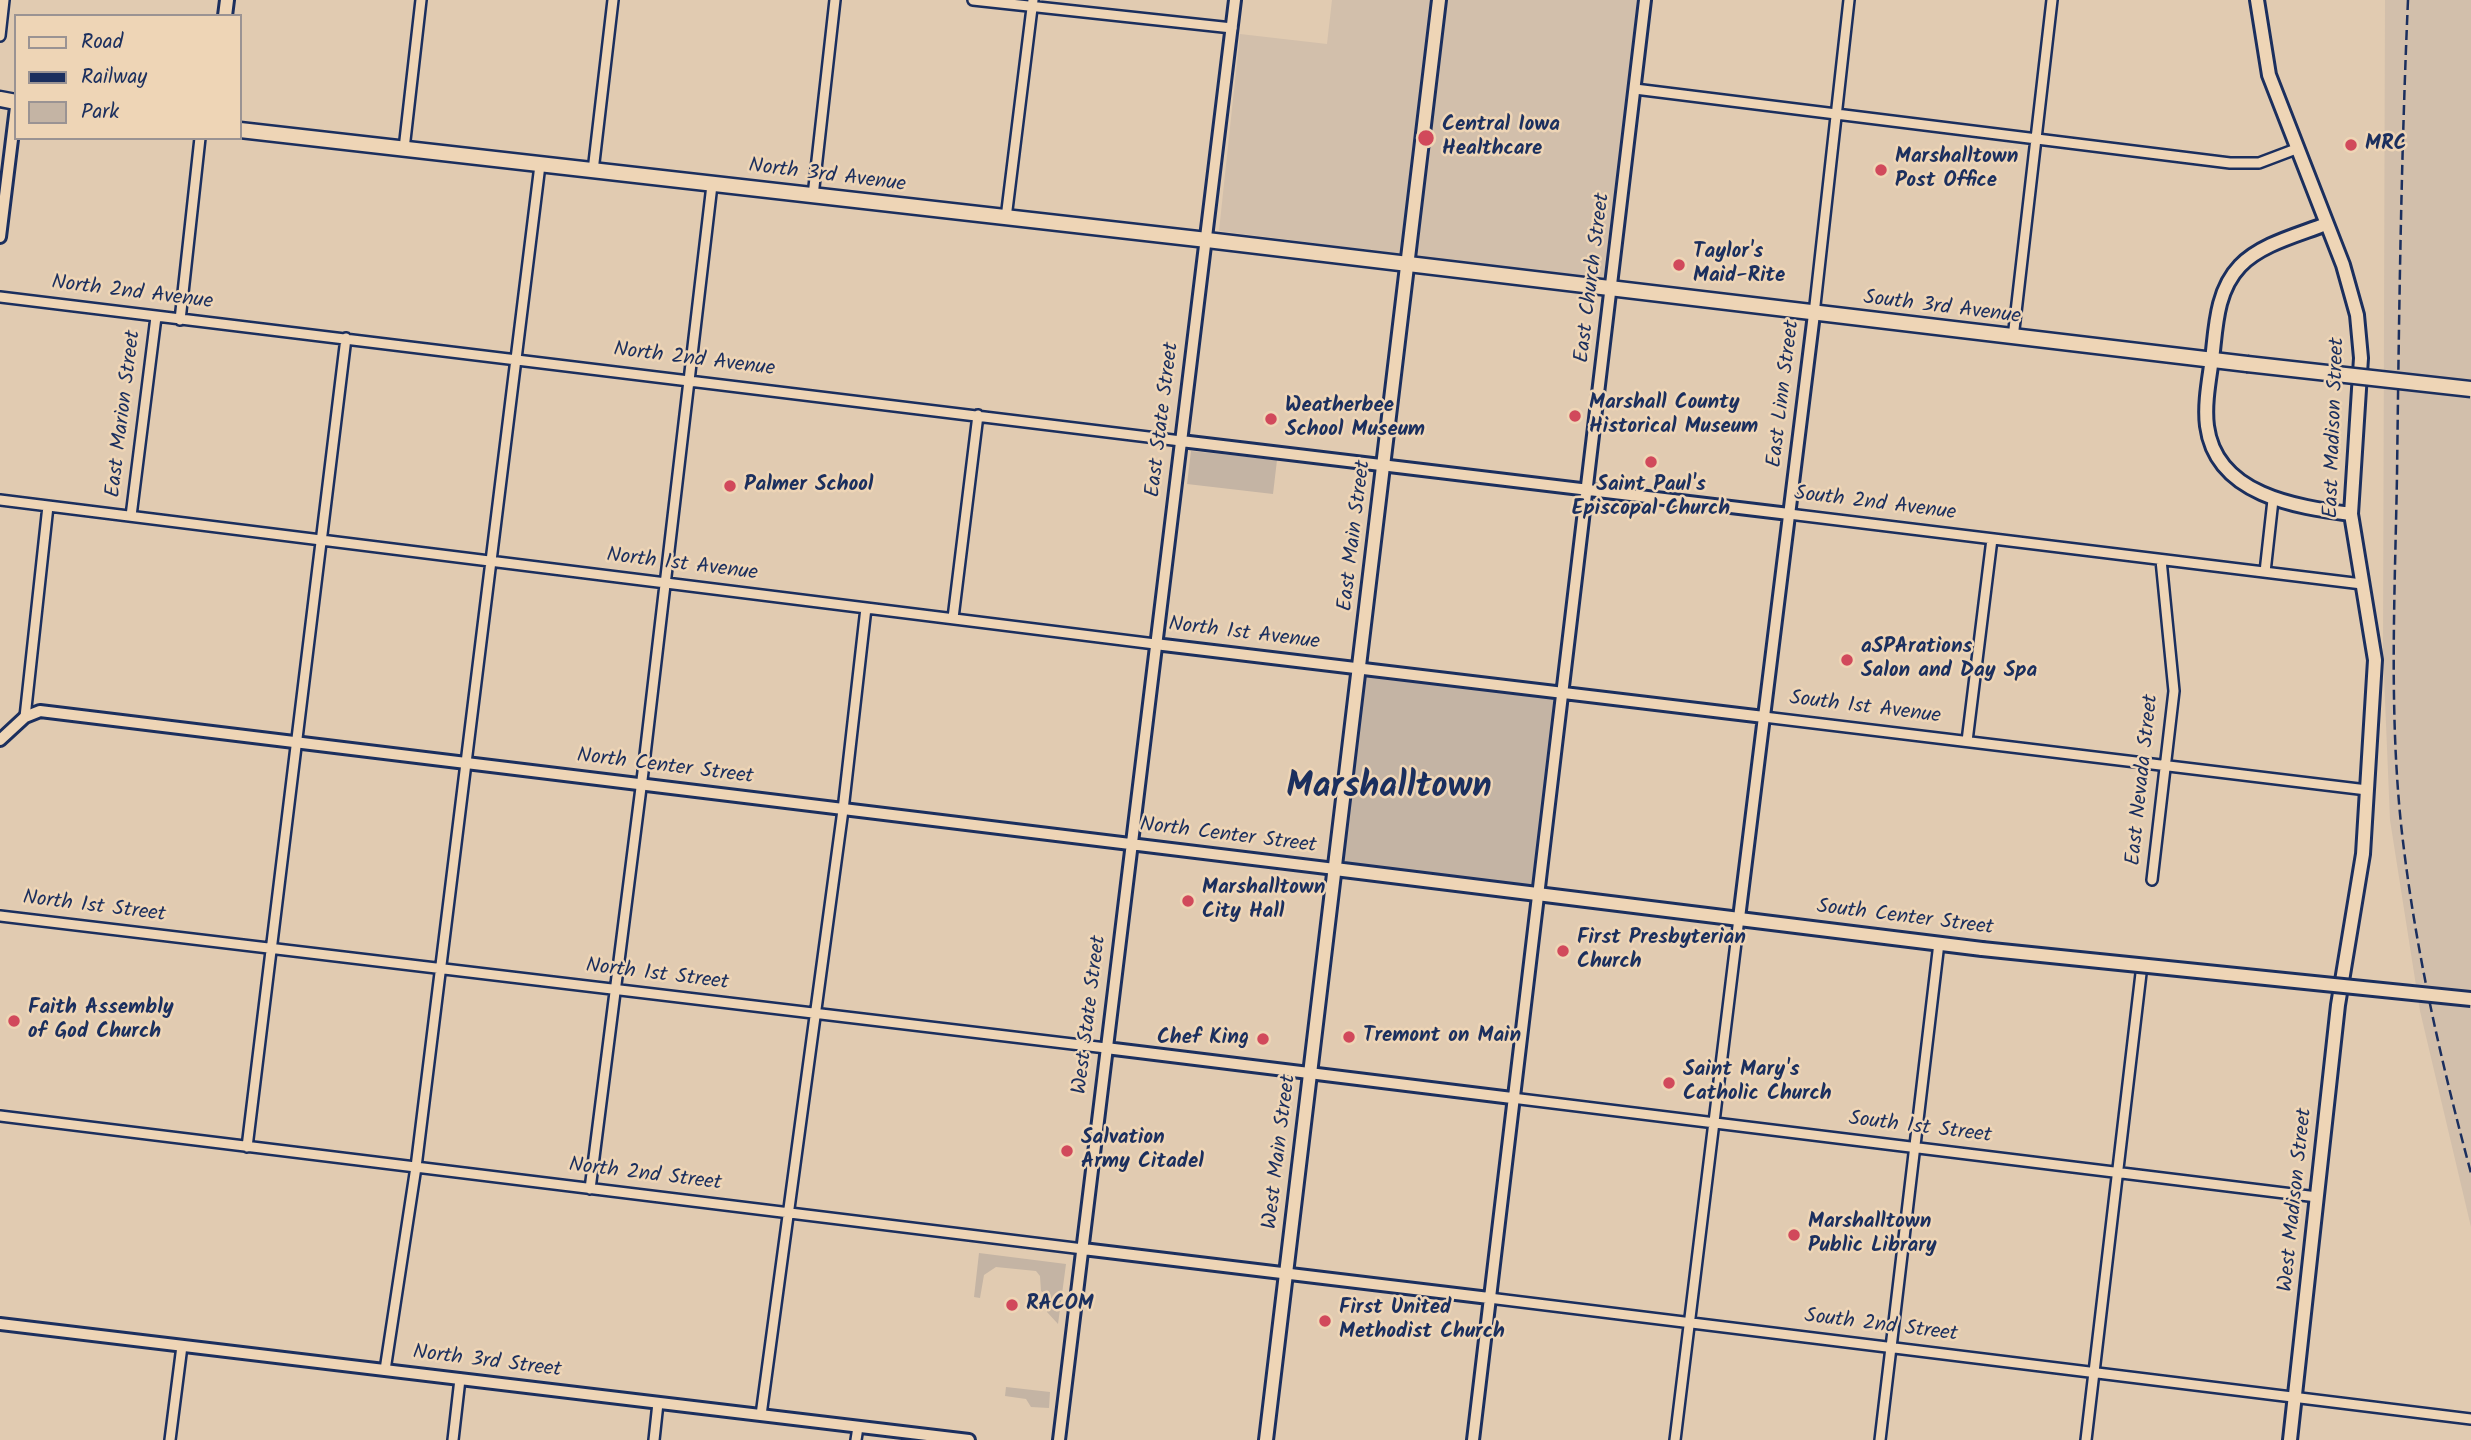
<!DOCTYPE html>
<style>
body{margin:0}
#map{position:relative;width:2471px;height:1440px;overflow:hidden;background:#e1cbb1;font-family:Kalam,sans-serif}
canvas{display:block}
.legend{position:absolute;left:14px;top:14px;width:228px;height:126px;box-sizing:border-box;background:#eed5b6;border:2px solid #9a9393;margin:0;padding:9px 12px;list-style:none;font-size:21px;color:#1b2f5e}
.legend li{display:flex;align-items:center;gap:14px;height:35px}
.legend b{width:35px;border:2px solid #9a9393}
</style>
<div id="map">
<canvas width="2471" height="1440"></canvas>
<ul class="legend">
<li><b style="height:9px;background:#eed5b6"></b>Road</li>
<li><b style="height:9px;background:#1b2f5e"></b>Railway</li>
<li><b style="height:19px;background:#c4b4a4"></b>Park</li>
</ul>
</div>
<script>
const ctx = document.querySelector('canvas').getContext('2d');
ctx.lineJoin = 'round';
function fillPath(path, color) { ctx.fillStyle = color; ctx.fill(path, 'evenodd'); }
function trace(path, color, width, dash) { ctx.strokeStyle = color; ctx.lineWidth = width; ctx.lineCap = dash ? 'butt' : 'round'; ctx.setLineDash(dash || []); ctx.stroke(path); }
function write(font, color, halo, rows, align = 'center') {
  ctx.font = font + ' Kalam,sans-serif'; ctx.lineWidth = 5; ctx.setLineDash([]); ctx.textBaseline = 'middle'; ctx.strokeStyle = halo; ctx.fillStyle = color; for (const [text, x, y, turn = 0] of rows) {
    ctx.save(); ctx.translate(x, y); ctx.rotate((+turn || 0) * Math.PI / 180); ctx.textAlign = isNaN(turn) ? turn : align; if (halo) ctx.strokeText(text, 0, 0); ctx.fillText(text, 0, 0); ctx.restore();
  }
}
fillPath(new Path2D(`
 M1332 0H1637L1607 280 1219 231 1240 34 1327 44Z
 M2385 0H2471V1227L2420 1011 2390 820 2383 652Z`), '#d2bfab');
fillPath(new Path2D(`
 M1191 451 1277 460 1273 494 1187 484Z
 M1359 667 1564 692 1540 894 1335 869Z
 M979 1253 1066 1264 1058 1324 1047 1312 1048 1296 1041 1291 1040 1276 1036 1271 996 1267 984 1275 980 1298 974 1297Z
 M1006 1387 1050 1392 1049 1408 1031 1407 1026 1399 1005 1396Z`), '#c4b4a4');
const minor = new Path2D(`
 M973 0 1232 28
 M0 36 4 0
 M1635 89 2230 163H2259L2296 149
 M404 149 421 0
 M593 171 613 0
 M813 196 835 0
 M1006 218 1033 0
 M0 297 1181 441
 M1814 314 1849 0
 M180 320 200 138
 M2013 338 2052 0
 M0 500 1155 644
 M1789 514 2362 584
 M131 516 156 317
 M2265 572 2273 500
 M953 618 978 415
 M25 717 48 506
 M1764 717 2367 790
 M1967 741 1992 539
 M2152 880 2174 691 2161 560
 M0 916 1106 1048
 M1512 1098 2317 1197
 M0 1116 1083 1249
 M247 1147 346 338
 M590 1189 643 772 712 185
 M1489 1298 2471 1419
 M385 1370 416 1167 540 165
 M761 1415 843 810 866 608
 M170 1440 182 1346
 M453 1440 460 1379
 M654 1440 658 1403
 M856 1440 858 1427
 M1675 1440 1739 918
 M1880 1440 1939 943
 M2086 1440 2142 965`);
const tertiary = new Path2D(`
 M0 237 16 107
 M1181 441 1789 514
 M1155 644 1764 717
 M0 740 25 717 40 711 1335 869
 M1739 918 1814 314
 M1106 1048 1512 1098
 M1083 1249 1489 1298
 M0 1324 969 1440
 M1059 1440 1235 0
 M1473 1440 1645 0`);
const secondary = new Path2D(`
 M2257 0 2269 75 2343 265 2357 315 2361 358 2351 514 2375 660 2363 854 2338 1005 2290 1440
 M225 16 227 0
 M2326 224C2298 235 2261 244 2240 266 2218 289 2216 322 2213 351 2210 376 2204 402 2207 426 2216 495 2296 507 2351 514
 M1335 869 1982 949
 M1266 1440 1439 0`);
const primary = new Path2D(`
 M0 99 16 102
 M240 130 1207 240 2247 364`);
trace(minor, '#1b2f5e', 14);
trace(tertiary, '#1b2f5e', 16);
trace(secondary, '#1b2f5e', 18);
trace(primary, '#1b2f5e', 19);
trace(minor, '#eed5b6', 9);
trace(tertiary, '#eed5b6', 10);
trace(secondary, '#eed5b6', 12);
trace(primary, '#eed5b6', 14);
trace(new Path2D(`
 M2408 0C2401 158 2399 316 2397 475 2395 591 2389 708 2401 824 2414 944 2440 1058 2471 1173`), '#1b2f5e', 2.5, [10, 5]);
const secondaryBridge = new Path2D(`
 M1982 949 2471 999`);
const primaryBridge = new Path2D(`
 M2247 364 2471 389`);
trace(secondaryBridge, '#1b2f5e', 18, []);
trace(primaryBridge, '#1b2f5e', 19, []);
trace(secondaryBridge, '#eed5b6', 12);
trace(primaryBridge, '#eed5b6', 14);
for (const [x, y, r, color] of [
 [1426,138,9,"#d1495b"],
 [2351,145,7,"#d1495b"],
 [1881,170,7,"#d1495b"],
 [1679,265,7,"#d1495b"],
 [1575,416,7,"#d1495b"],
 [1271,419,7,"#d1495b"],
 [1651,462,7,"#d1495b"],
 [730,486,7,"#d1495b"],
 [1847,660,7,"#d1495b"],
 [1188,901,7,"#d1495b"],
 [1563,951,7,"#d1495b"],
 [14,1021,7,"#d1495b"],
 [1349,1037,7,"#d1495b"],
 [1263,1039,7,"#d1495b"],
 [1669,1083,7,"#d1495b"],
 [1067,1151,7,"#d1495b"],
 [1794,1235,7,"#d1495b"],
 [1012,1305,7,"#d1495b"],
 [1325,1321,7,"#d1495b"]
]) { const dot = new Path2D(); dot.arc(x, y, r, 0, 2 * Math.PI); ctx.fillStyle = color; ctx.fill(dot); trace(dot, '#eed5b6', 2.5); }
write('bold 21px', '#1b2f5e', '#eed5b6', [
 ["Central Iowa",1442,126],
 ["Healthcare",1442,150],
 ["MRC",2365,145],
 ["Marshalltown",1895,158],
 ["Post Office",1895,182],
 ["Taylor's",1693,253],
 ["Maid-Rite",1693,277],
 ["Marshall County",1589,404],
 ["Historical Museum",1589,428],
 ["Weatherbee",1285,407],
 ["School Museum",1285,431],
 ["Palmer School",744,486],
 ["Saint Paul's",1651,486,"center"],
 ["Episcopal Church",1651,510,"center"],
 ["aSPArations",1861,648],
 ["Salon and Day Spa",1861,672],
 ["Marshalltown",1202,889],
 ["City Hall",1202,913],
 ["First Presbyterian",1577,939],
 ["Church",1577,963],
 ["Faith Assembly",28,1009],
 ["of God Church",28,1033],
 ["Tremont on Main",1363,1037],
 ["Chef King",1249,1039,"right"],
 ["Saint Mary's",1683,1071],
 ["Catholic Church",1683,1095],
 ["Salvation",1081,1139],
 ["Army Citadel",1081,1163],
 ["Marshalltown",1808,1223],
 ["Public Library",1808,1247],
 ["RACOM",1026,1305],
 ["First United",1339,1309],
 ["Methodist Church",1339,1333]
], 'left');
write('21px', '#1b2f5e', '#eed5b6', [
 ["North 3rd Avenue",827,177,7],
 ["East Church Street",1594,278,-83],
 ["North 2nd Avenue",132,294,7],
 ["South 3rd Avenue",1942,309,7],
 ["North 2nd Avenue",694,361,7],
 ["East Linn Street",1785,394,-83],
 ["East Marion Street",125,414,-83],
 ["East State Street",1164,420,-83],
 ["East Madison Street",2336,428,-88],
 ["South 2nd Avenue",1875,505,7],
 ["East Main Street",1356,536,-83],
 ["North 1st Avenue",682,566,7],
 ["North 1st Avenue",1244,635,7],
 ["South 1st Avenue",1865,709,7],
 ["North Center Street",665,768,7],
 ["East Nevada Street",2144,780,-84],
 ["North Center Street",1228,837,7],
 ["North 1st Street",94,908,7],
 ["South Center Street",1905,919,7],
 ["North 1st Street",657,976,7],
 ["West State Street",1091,1015,-83],
 ["South 1st Street",1920,1129,7],
 ["West Main Street",1281,1152,-83],
 ["North 2nd Street",645,1176,7],
 ["West Madison Street",2297,1200,-84],
 ["South 2nd Street",1881,1327,7],
 ["North 3rd Street",487,1363,7]
]);
write('bold 35px', '#1b2f5e', '#eed5b6', [
 ["Marshalltown",1389,790]
]);
</script>
